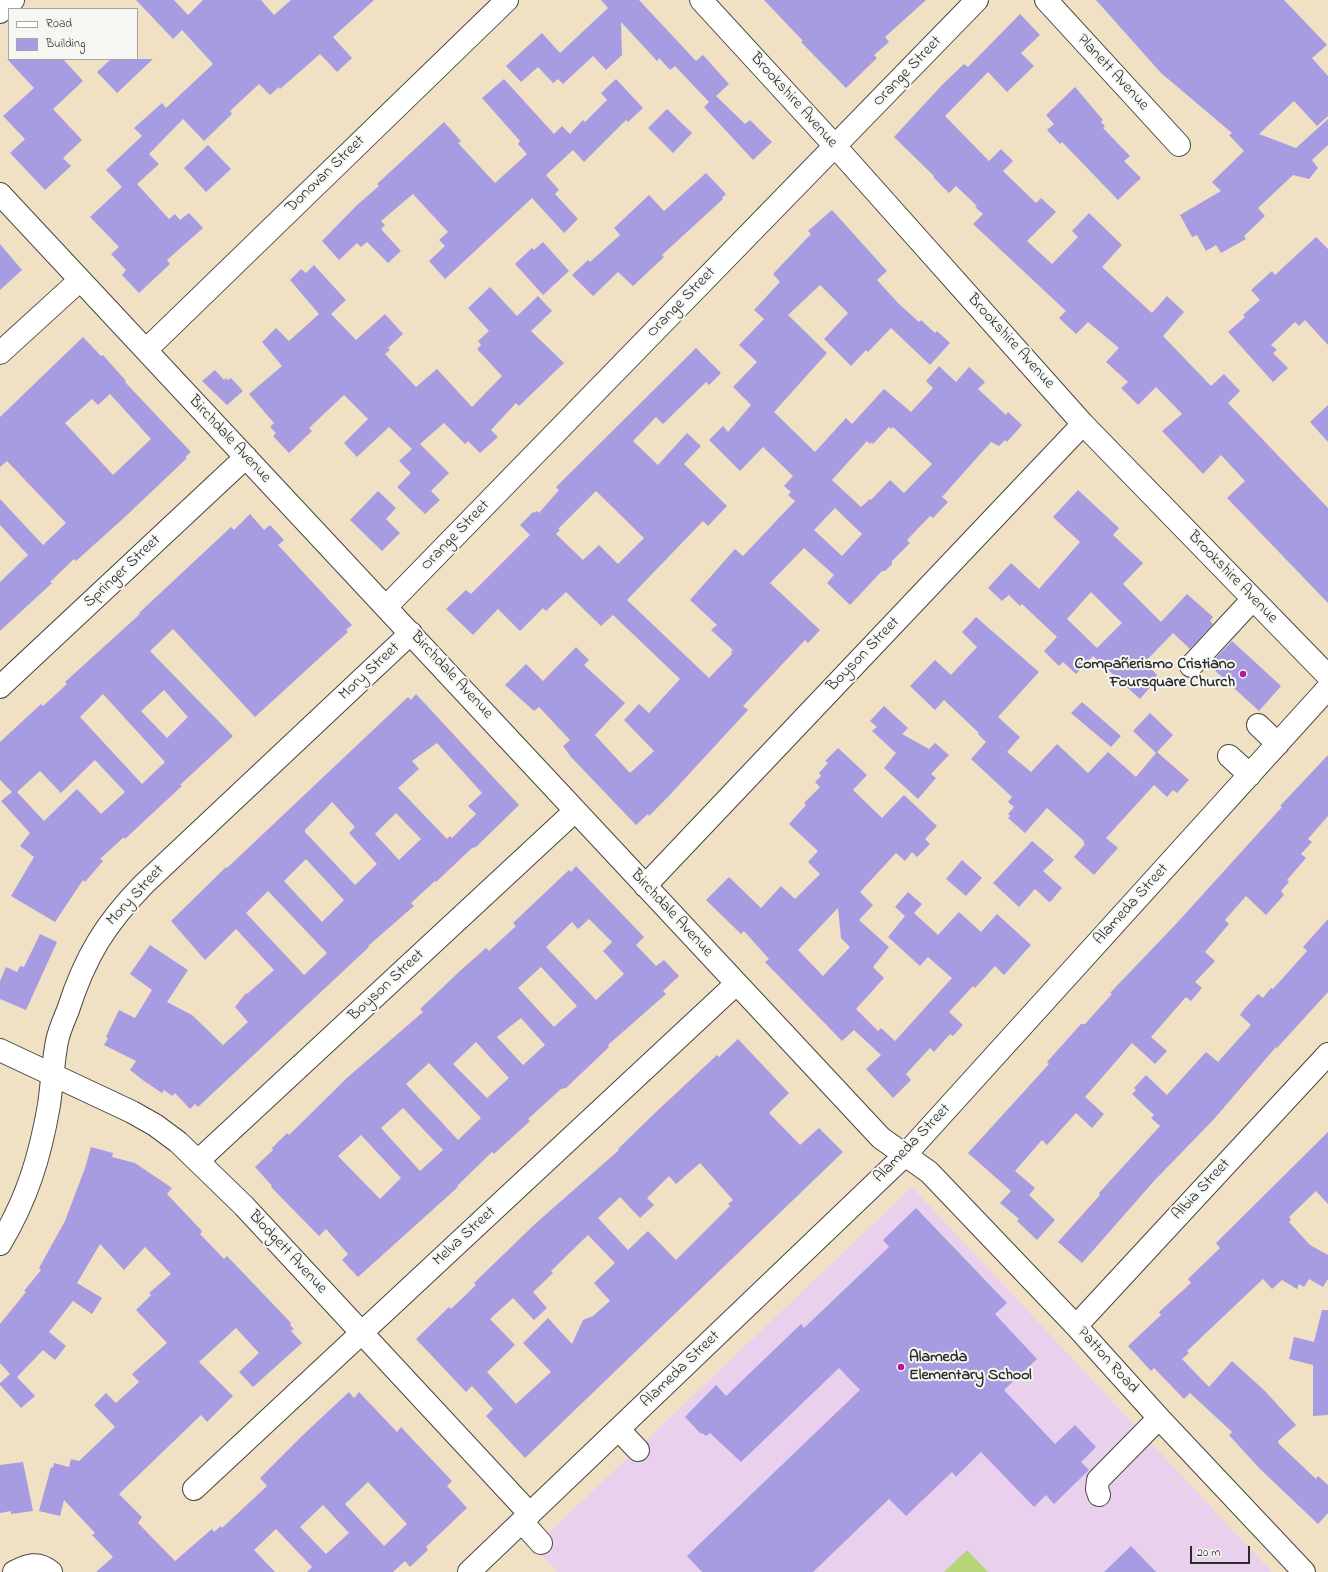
<!DOCTYPE html>
<meta charset="utf-8">
<style>
body{margin:0}
#map{position:relative;width:1328px;height:1572px;overflow:hidden;background:#f0e1c5;font-family:"Indie Flower",sans-serif}
canvas{display:block}
.legend{position:absolute;left:8px;top:8px;width:130px;height:52px;box-sizing:border-box;background:#f6f6f2;border:1px solid #a5a5a2;margin:0;padding:5px 7px;list-style:none;font-size:12px;color:#2b2b2b}
.legend li{display:flex;align-items:center;gap:8px;height:20px}
.legend b{width:20px;border:1px solid #a5a5a2}
.scale{position:absolute;left:1190px;top:1546px;width:60px;height:18px;box-sizing:border-box;border:2px solid #2b2b2b;border-top:0;padding-left:5px;font-size:12px;line-height:14px;white-space:nowrap;color:#2b2b2b;-webkit-text-stroke:3px #f6f6f2;paint-order:stroke}
</style>
<div id="map">
<canvas width="1328" height="1572"></canvas>
<ul class="legend">
<li><b style="height:5px;background:#fff"></b>Road</li>
<li><b style="height:11px;background:#a79be2"></b>Building</li>
</ul>
<div class="scale">20 m</div>
</div>
<script>
const ctx = document.querySelector('canvas').getContext('2d');
ctx.lineJoin = 'round';
function fillPath(path, color) { ctx.fillStyle = color; ctx.fill(path, 'evenodd'); }
function trace(path, color, width, dash) { ctx.strokeStyle = color; ctx.lineWidth = width; ctx.lineCap = dash ? 'butt' : 'round'; ctx.setLineDash(dash || []); ctx.stroke(path); }
function write(font, color, halo, rows, align = 'center') {
  ctx.font = font + ' "Indie Flower",sans-serif'; ctx.lineWidth = 4; ctx.setLineDash([]); ctx.textBaseline = 'middle'; ctx.strokeStyle = halo; ctx.fillStyle = color; for (const [text, x, y, turn = 0] of rows) {
    ctx.save(); ctx.translate(x, y); ctx.rotate((+turn || 0) * Math.PI / 180); ctx.textAlign = isNaN(turn) ? turn : align; if (halo) ctx.strokeText(text, 0, 0); ctx.fillText(text, 0, 0); ctx.restore();
  }
}
fillPath(new Path2D(`
 M912 1187 1272 1572H557L534 1547Z`), '#e9d1ed');
fillPath(new Path2D(`
 M967 1550 988 1572H944Z`), '#b8d47b');
fillPath(new Path2D(`
 M136 0H174L188 15 203 0H261L274 15 291 0H374L333 37 352 58 337 72 320 54 280 89 279 87 270 95 259 84 230 111 232 114 204 141 183 119 149 154 159 164 137 184 169 219 175 214 180 220 189 213 203 228 167 260 170 264 139 293 122 275 126 270 111 254 119 247 90 217 122 187 106 170 142 136 134 128 162 103 166 108 213 64 182 30 173 39Z
 M601 0H639L696 61 703 55 729 84 716 96 745 124 750 120 772 142 753 160 704 107 709 102 675 66 670 70 659 58 657 61 621 22 622 55 606 70 593 56 563 84 558 79 553 83 538 67 521 82 506 66 542 33 560 53 608 8Z
 M764 0H926L885 37 889 42 874 55 877 58 846 88 801 42 803 41Z
 M1096 0H1284L1327 45 1312 58 1328 76V116L1317 126 1294 101 1259 134 1296 148 1328 119V145L1312 160 1318 168 1309 179 1293 175 1258 208 1265 216 1244 236 1246 239 1221 253 1216 245 1206 251 1197 235 1192 237 1180 215 1221 191 1212 182 1244 151 1229 135 1232 133 1161 73Z
 M1020 14 1040 35 1021 53 1034 66 1007 92 988 72 945 116 989 161 1001 149 1013 161 1003 171 1036 203 1041 198 1056 212 1027 241 1052 264 1078 237 1072 231 1089 213 1122 245 1102 267 1152 313 1167 296 1184 312 1163 336 1211 386 1224 374 1240 391 1228 403 1328 508V603L1227 498 1245 481 1221 455 1203 474 1162 431 1182 414 1156 387 1138 405 1121 388 1128 382 1106 362 1119 348 1088 322 1076 334 1059 318 1066 311 973 224 983 214 975 207 977 206 956 186 949 193 933 177 934 176 894 137 942 85 964 64 968 67Z
 M7 59H63L83 81 53 109 82 140 63 158 71 166 45 190 10 153 25 139 3 116 34 88Z
 M111 59H153L117 93 97 72Z
 M504 79 554 134 562 126 570 134 583 120 585 122 607 100 601 93 616 79 643 108 628 122 626 120 584 162 573 150 546 175 559 190 555 194 578 219 564 233 532 198 445 279 429 261 445 246 439 240 448 232 413 194 381 221 385 225 381 229 401 251 388 263 367 242 361 247 357 243 339 260 322 241 357 205 379 186 377 184 444 122 461 141 458 143 495 183 527 154 518 144 520 141 482 98Z
 M1075 87 1103 120 1101 122 1105 126 1103 128 1130 156 1124 161 1141 178 1118 200 1062 142 1060 144 1047 130 1054 124 1046 115Z
 M667 109 692 133 673 153 648 128Z
 M208 145 231 169 206 192 184 168Z
 M706 173 726 194 722 198 723 199 662 255 664 257 633 286 618 272 593 296 572 275 588 260 590 262 620 235 614 228 649 195 664 211Z
 M832 210 887 271 877 280 899 304 919 322 921 320 935 333 937 331 950 343 930 365 891 328 868 352 866 350 851 366 824 339 848 313 820 285 788 315 827 353 774 412 815 452 846 418 852 424 884 389 911 412 933 388 926 381 939 366 956 382 969 367 985 382 978 389 1006 415 1008 412 1022 425 1007 442 1005 440 999 446 991 442 942 497 948 502 933 518 930 516 907 540 910 543 892 561V564L885 571H882L850 605 827 583 834 575 804 548 770 583 820 630 808 643 805 640 743 706 748 710 668 797 649 816 648 814 636 825 571 757 563 746 570 740 539 707 534 711 505 685 526 664 543 681 576 647 589 660 584 665 625 703 595 735 630 773 654 751 624 720 639 704 649 713 680 679 613 615 601 626 566 592 546 611 543 608 520 631 498 609 473 635 446 609 466 590 471 594 530 535 520 525 533 512 534 513 537 511 539 513 559 490 556 487 696 348 721 373 709 385 706 382 701 387 663 424 656 417 633 441 658 465 687 433 701 446 684 464 727 506 708 526 703 521 627 600 709 678 732 654 731 652 733 650 711 630 717 625 690 600 735 549 743 556 795 501 788 495 791 492 784 486 793 476 763 447 740 471 709 440 723 426 728 432 751 405 733 387 757 362 739 345 764 319 754 310 780 282 773 274 811 234 808 231ZM889 427 891 429 893 427 932 464 904 493 890 480 871 500 870 499 861 507 832 480 867 441 870 444 872 442 873 444ZM596 491 644 538 618 564 599 545 583 560 556 534 560 530 558 529ZM835 508 862 534 842 556 814 530Z
 M1316 237 1328 249V345L1305 320 1299 326 1295 322 1271 345 1277 350 1273 353 1288 368 1273 382 1228 332 1245 317 1243 315 1260 300 1251 290 1272 271 1275 275Z
 M543 242 569 271 543 295 515 264 532 248 534 250Z
 M0 244 22 270 0 290Z
 M314 265 346 300 331 314 356 340 385 314 403 334 388 348 390 350 385 354 416 387 437 369 472 407 502 376 477 349 481 345 478 341 489 331 468 308 490 287 517 316 538 296 552 311 531 331 564 363 519 406 516 403 491 430 498 437 480 453 468 441 465 444 444 423 420 444 449 473 431 491 440 500 425 514 397 487 411 473 399 461 412 449 389 427 357 457 344 443 368 419 344 395 309 428 312 431 289 453 273 436 276 433 270 427 274 423 249 394 282 366 262 342 276 328 289 341 319 314 290 280 301 269 306 273Z
 M83 337 101 356 103 355 126 381 125 382 191 452 185 457 187 458 126 516 76 561 74 559 50 582 52 583 0 631V582L28 555 0 525V499L43 545 66 523 7 461 0 467V417ZM110 394 151 439 113 475 65 423 92 399 98 405Z
 M215 370 224 380 226 378 228 380 231 378 243 391 227 405 202 381Z
 M1328 405V442L1310 422Z
 M1078 490 1119 528 1113 535 1143 563 1123 584 1161 622 1187 594 1213 617 1210 621 1213 624 1190 649 1173 633 1145 662 1157 675 1150 683 1152 685 1140 699 1093 656 1076 674 1063 662 1059 666 1044 651 1057 637 1022 604 1020 606 1009 595 1002 601 988 588 1011 563 1039 589 1080 542 1053 517ZM1091 592 1122 623 1097 648 1067 619Z
 M378 491 396 508 386 519 400 533 382 551 350 520Z
 M250 514 264 530 270 525 284 540 278 545 352 625 346 630 348 632 326 652 255 717 173 629 150 651 233 736 180 785 182 786 155 811 125 839 124 837 100 859 103 861 85 882 83 880 55 922 11 896 34 857 20 846 30 833 1 801 12 792 0 780V742L41 704 43 706 67 684 65 682 140 614 139 613 231 527 234 530ZM164 690 188 717 167 738 141 711ZM103 694 165 762 142 784 80 717ZM95 760 125 792 101 814 77 789 44 821 17 792 40 771 61 793Z
 M976 617 1039 672 998 717 1020 737 1007 752 1031 772 1057 744 1088 773 1108 752 1136 777 1156 753 1133 731 1150 713 1173 735 1157 752 1189 780 1177 793 1173 790 1167 797 1154 785 1106 838 1118 848 1094 875 1074 857 1085 844 1083 842 1084 841 1047 808 1025 833 1008 818 1010 816 1008 814 1014 807 1008 802 1012 797 971 759 986 742 978 734 979 733 944 700 935 710 910 686 935 660 951 675 977 647 962 632Z
 M1232 641 1281 686 1259 711 1209 665Z
 M416 694 519 805 476 847 472 848 436 882 435 881 411 903 414 906 368 946 369 947 198 1107 195 1104 190 1109 175 1093 172 1096 164 1090 162 1093 144 1081 130 1070 136 1061 104 1045 108 1038 106 1037 119 1010 135 1018 152 990 130 974 150 945 188 970 167 1002 192 1015 223 1045 248 1022 235 1007 246 993 247 994 274 970 236 929 205 960 171 921 226 867 227 868 408 697 411 700ZM437 743 482 793 468 806 476 814 452 838 450 836 447 839 398 788 419 769 412 761ZM332 802 355 827 349 833 377 864 355 885 305 832V830ZM396 813 421 839 399 860 375 834ZM306 859 344 900 322 922 284 881ZM268 891 327 953 304 975 246 913Z
 M1082 702 1121 736 1111 747 1071 713Z
 M884 706 908 728 902 734 929 749 935 743 949 755 931 774 936 778 918 799 884 768 896 753 872 731 877 727 870 721Z
 M838 748 867 775 853 790 882 818 904 795 937 826 925 839 930 844 917 857 912 852 905 861 896 853 860 892 873 905 859 920 889 947 873 967 884 978 856 1009 878 1031 881 1028 895 1041 952 978 928 957 920 966 888 937 905 916 895 907 908 892 922 904 914 913 938 935 959 912 981 932 997 914 1031 945 1004 975 995 966 975 988 973 986 949 1012 963 1025 953 1036 950 1034 934 1052 930 1048 906 1074 911 1080 893 1098 866 1069 881 1055 854 1030 842 1041 765 962 769 959 744 931 741 934 706 900 729 877 761 908 781 886 795 899 820 874 808 862 818 851 789 824 806 805 804 803 820 787 815 782 821 776 819 773 828 763 825 761ZM838 908 841 938 850 947 823 976 798 950Z
 M1328 755V816L1308 839 1312 842 1301 854 1306 858 1287 880 1289 882 1281 891 1284 895 1266 915 1246 896 1225 920 1229 924 1205 952 1215 961 1195 982 1202 988 1191 1001 1186 997 1151 1037 1167 1051 1155 1064 1132 1043 1085 1097 1104 1114 1092 1128 1076 1113 1047 1145 1042 1140 1015 1171 1035 1188 1029 1195 1055 1220 1037 1240 1017 1221 1019 1219 1000 1203 1011 1191 968 1153 1049 1064 1047 1062 1081 1024H1085L1112 994 1110 993 1176 924 1282 807 1280 806Z
 M1032 841 1054 860 1043 871 1062 888 1051 901 1049 902 1035 889 1019 907 993 883Z
 M962 860 982 878 966 896 946 879Z
 M576 866 644 937 636 945 656 966 664 960 679 976 663 991 666 994 608 1045 609 1047 566 1088 561 1089 528 1119 530 1121 494 1154 492 1152 457 1186 458 1187 358 1277 342 1260 348 1254 326 1229 319 1236 271 1187 272 1186 255 1167 273 1150 272 1148 287 1133 289 1135 348 1077 423 1012 420 1009 462 969 486 948 489 951 516 926 513 923 569 870 571 872ZM589 919 612 942 603 951 624 974 596 1000 546 947 572 922 578 929ZM541 967 577 1006 554 1027 518 988ZM521 1018 545 1045 523 1065 497 1037ZM476 1042 509 1078 487 1098 453 1064ZM429 1063 481 1118 458 1140 406 1084ZM403 1108 443 1150 420 1171 381 1128ZM361 1135 401 1178 380 1199 338 1156Z
 M1328 919V992L1277 1048 1276 1047 1214 1119 1154 1181 1082 1263 1058 1242 1100 1195 1099 1193 1160 1126 1151 1118 1154 1115 1132 1094 1136 1090 1134 1088 1146 1075 1167 1095 1206 1052 1218 1062 1251 1025 1240 1015 1245 1008 1258 994 1263 998 1271 988 1273 989 1307 951 1303 947Z
 M40 934 57 942 26 1010 0 999V981L6 967 17 972 20 966 24 967Z
 M738 1039 789 1093 769 1113 800 1145 819 1128 843 1152 525 1458 486 1416 493 1409 472 1386 466 1392 416 1339 449 1307 451 1309 476 1285 474 1283 535 1224 619 1150 618 1149 656 1112 717 1055 719 1057ZM700 1163 733 1200 728 1204 730 1206 676 1260 648 1231 628 1250 598 1218 620 1197 640 1218 654 1205 647 1198 669 1176 676 1184ZM588 1235 615 1263 594 1283 610 1301 593 1316 583 1320 572 1344 548 1318 523 1343 551 1372 516 1404 487 1372 515 1345 490 1319 513 1298 534 1320 547 1308 533 1292 553 1273 551 1271Z
 M1328 1132V1204L1316 1191 1289 1217 1291 1220 1289 1222 1310 1245 1328 1255V1279L1323 1287 1309 1279 1304 1287 1299 1284 1297 1289 1282 1280 1272 1289 1263 1279 1187 1351 1189 1353 1182 1359 1209 1387 1232 1361 1265 1391 1296 1425 1278 1441 1279 1444 1316 1479 1318 1476 1328 1485V1513L1318 1524 1259 1468 1229 1435 1232 1432 1190 1393 1184 1399 1154 1368 1151 1371 1128 1346 1161 1315 1159 1312 1191 1283 1188 1279 1220 1248 1216 1243Z
 M91 1147 113 1153 112 1157 135 1163 172 1188 167 1194 201 1230 202 1232 200 1234 224 1259 227 1256 291 1323 290 1325 294 1329 291 1331 302 1343 253 1387 239 1372 259 1353 236 1328 199 1362 233 1396 207 1422 201 1415 119 1494 142 1517 138 1523 175 1561 212 1529 214 1532 221 1526 222 1528 267 1486 260 1478 303 1435 349 1392 354 1398 359 1392 397 1432 401 1427 414 1441 452 1481 447 1486 467 1508 426 1547 428 1550 410 1567 405 1561 393 1572H307L312 1567 276 1529 254 1550 275 1572H96L113 1557 92 1535 95 1533 64 1500 60 1516 39 1511 51 1467 53 1468 54 1463 69 1467 71 1459 79 1461 115 1427 94 1405 106 1393 116 1403 139 1382 132 1374 167 1343 136 1310 151 1295 149 1293 171 1274 145 1247 124 1270 100 1244 77 1283 102 1298 92 1314 73 1301 49 1332 66 1346 55 1360 43 1350 17 1377 35 1396 21 1408 0 1385V1383L10 1374 0 1363V1324L26 1292 24 1291 41 1270 39 1268 65 1221 85 1168ZM368 1482 407 1524 384 1546 345 1504ZM323 1505 349 1533 326 1554 300 1527Z
 M916 1208 1007 1303 995 1314 1037 1359 1004 1390 1055 1444 1075 1425 1096 1447 1081 1462 1089 1470 1054 1504 1046 1495 1034 1507 981 1452 956 1477 952 1472 906 1516 889 1499 813 1572H702L687 1556 860 1390 839 1368 741 1462 710 1433 706 1436 702 1433 701 1434 685 1417 716 1385 726 1396 801 1324 804 1328 889 1247 883 1240Z
 M1322 1310H1328V1415L1313 1416V1365L1289 1359 1294 1337 1314 1342Z
 M23 1462 33 1511 11 1514V1511L0 1513V1465Z
 M1131 1546 1156 1572H1104Z`), '#a79be2');
const minor = new Path2D(`
 M701 0 835 146 1083 424 1328 676
 M1046 0 1179 145
 M0 12 13 0
 M0 194 881 1138 929 1172 1076 1326 1159 1418 1304 1572
 M146 350 507 0
 M0 353 80 280
 M386 607 977 0
 M1191 666 1253 599
 M0 687 246 457
 M1258 725 1278 744
 M1229 756 1250 775
 M645 886 1083 424
 M0 1050 132 1112 155 1125 178 1142 244 1206 530 1514
 M199 1160 575 811
 M0 1244C27 1199 40 1157 49 1105 52 1084 53 1062 57 1041 59 1031 64 1020 68 1010 85 957 105 924 144 884L411 633
 M1076 1326 1328 1054
 M619 1430 638 1450
 M194 1489 736 984
 M1099 1495 1097 1489 1098 1480 1159 1418
 M522 1522 541 1543
 M14 1572C28 1565 38 1561 51 1572
 M469 1572 905 1155 1328 688`);
trace(minor, '#494642', 24);
trace(minor, '#fff', 22);
for (const [x, y, r, color] of [
 [1243,674,4,"#b5179e"],
 [901,1367,4,"#b5179e"]
]) { const dot = new Path2D(); dot.arc(x, y, r, 0, 2 * Math.PI); ctx.fillStyle = color; ctx.fill(dot); trace(dot, '#f6f6f2', 1.5); }
write('16px', '#2b2b2b', '#f6f6f2', [
 ["Orange Street",908,72,-46],
 ["Planett Avenue",1112,73,47],
 ["Brookshire Avenue",793,101,48],
 ["Donovan Street",326,175,-44],
 ["Orange Street",682,303,-46],
 ["Brookshire Avenue",1010,342,48],
 ["Birchdale Avenue",229,440,47],
 ["Orange Street",456,536,-46],
 ["Springer Street",123,572,-43],
 ["Brookshire Avenue",1232,578,46],
 ["Boyson Street",864,655,-46],
 ["Mory Street",370,672,-43],
 ["Birchdale Avenue",451,676,47],
 ["Mory Street",136,896,-47],
 ["Alameda Street",1132,905,-48],
 ["Birchdale Avenue",671,914,47],
 ["Boyson Street",387,986,-43],
 ["Alameda Street",913,1144,-46],
 ["Albia Street",1202,1190,-47],
 ["Melva Street",465,1237,-43],
 ["Blodgett Avenue",287,1253,47],
 ["Patton Road",1107,1361,48],
 ["Alameda Street",681,1370,-44]
]);
write('bold 16px', '#2b2b2b', '#f6f6f2', [
 ["Compañerismo Cristiano",1235,665],
 ["Foursquare Church",1235,683],
 ["Alameda",909,1358,"left"],
 ["Elementary School",909,1376,"left"]
], 'right');
</script>
